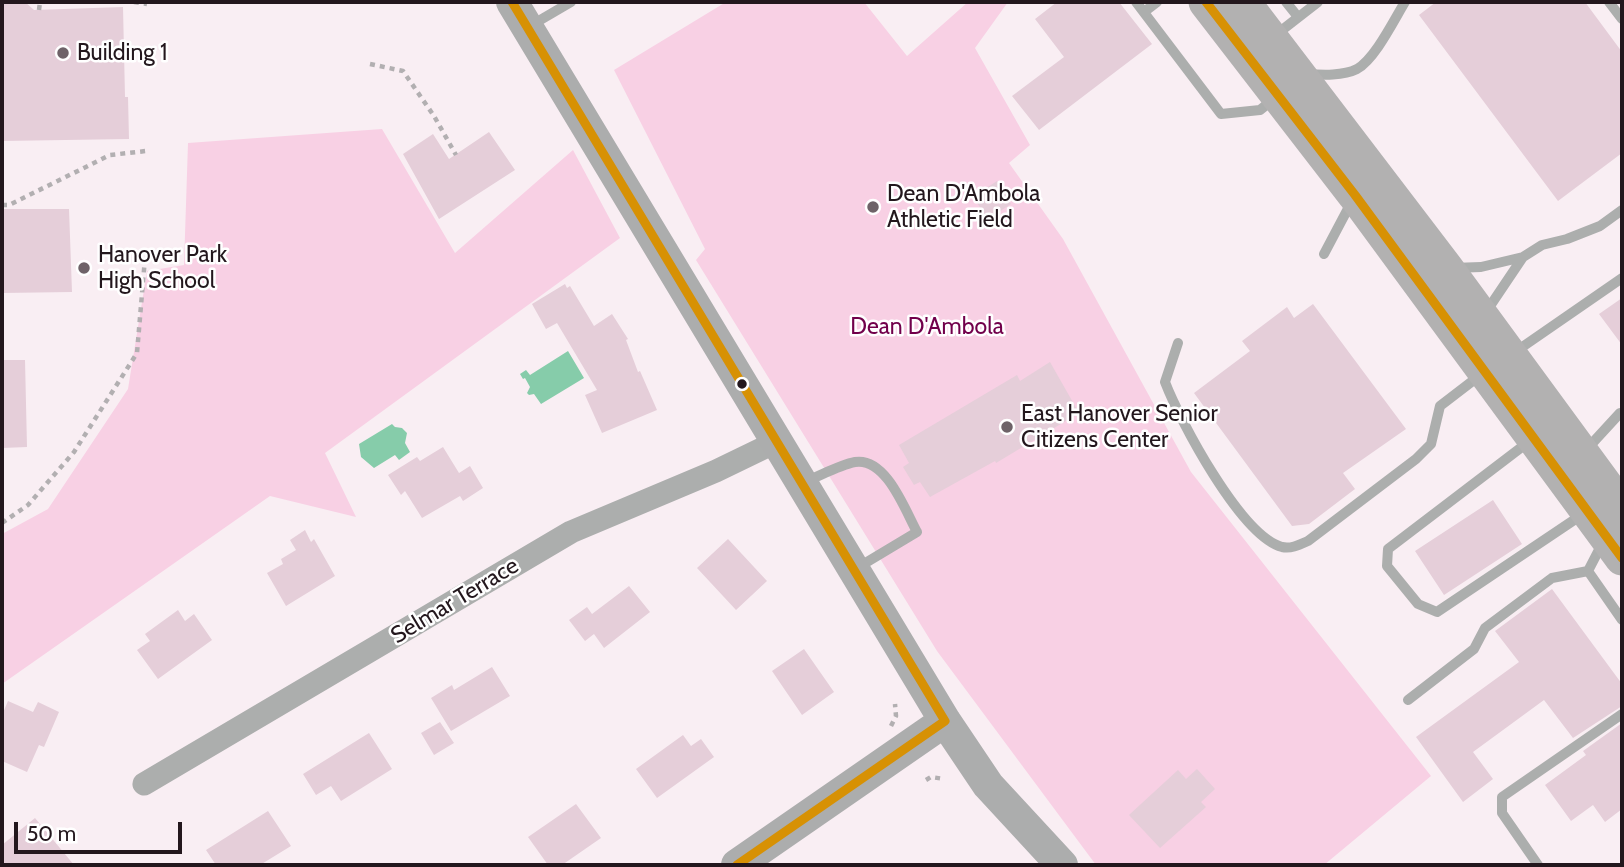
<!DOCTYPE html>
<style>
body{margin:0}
#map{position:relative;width:1624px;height:867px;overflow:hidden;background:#f9eef3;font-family:Cabin,sans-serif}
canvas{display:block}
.frame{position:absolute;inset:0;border:4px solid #23171d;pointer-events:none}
.scale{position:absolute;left:14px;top:822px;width:168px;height:32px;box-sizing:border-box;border:4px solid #23171d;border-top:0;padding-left:9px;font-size:21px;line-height:24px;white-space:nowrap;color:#23171d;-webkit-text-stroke:5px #fff;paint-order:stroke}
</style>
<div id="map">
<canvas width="1624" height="867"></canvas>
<div class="frame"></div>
<div class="scale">50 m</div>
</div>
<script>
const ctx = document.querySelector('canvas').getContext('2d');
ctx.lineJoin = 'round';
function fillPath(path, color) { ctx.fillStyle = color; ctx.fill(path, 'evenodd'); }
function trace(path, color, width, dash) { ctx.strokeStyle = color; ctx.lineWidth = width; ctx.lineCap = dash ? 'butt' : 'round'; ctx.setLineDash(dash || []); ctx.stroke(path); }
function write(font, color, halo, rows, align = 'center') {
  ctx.font = font + ' Cabin,sans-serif'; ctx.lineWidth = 5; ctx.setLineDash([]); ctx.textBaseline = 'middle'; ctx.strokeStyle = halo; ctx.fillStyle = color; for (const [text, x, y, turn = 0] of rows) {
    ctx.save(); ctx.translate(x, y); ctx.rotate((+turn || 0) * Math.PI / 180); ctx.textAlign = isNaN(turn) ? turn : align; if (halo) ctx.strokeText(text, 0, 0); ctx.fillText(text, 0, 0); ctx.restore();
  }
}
fillPath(new Path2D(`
 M726 2H864L907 56 968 2H1008L975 48 1030 145 1009 163 1063 239 1191 472 1431 776 1324 865H1096L937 651 696 260 705 249 614 70Z
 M382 129 455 253 573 150 620 238 325 453 356 517 270 496 2 684V534L48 509 128 389 147 271 184 265 188 143Z`), '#f8d0e4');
fillPath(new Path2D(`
 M568 351 584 378 541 404 534 394 529 395 527 393 530 387 525 378 523 379 520 374 526 370 530 375Z
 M392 424 395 427 402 428 407 433 405 443 410 452 399 460 395 455 374 468 361 457 359 444Z`), '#86ccaa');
fillPath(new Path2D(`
 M2 2H25L34 10 123 7 125 97H128L129 139 2 141Z
 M1057 2H1119L1152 44 1039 130 1012 96 1064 57 1035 19Z
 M1436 2H1585L1622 52V153L1558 201 1419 15Z
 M489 132 515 170 439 219 403 154 433 134 449 159Z
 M997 181 1011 204 988 219 973 197Z
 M2 209H69L72 292 2 293Z
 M565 284 567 288 570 286 594 326 612 314 628 339 626 340 638 372 640 371 657 410 602 433 585 395 597 390 557 323 546 329 532 304Z
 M1622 298V345L1599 314Z
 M1313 304 1406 429 1343 473 1355 489 1309 524 1292 526 1194 393 1250 351 1242 341 1287 307 1294 318Z
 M2 360H25L27 447 2 448Z
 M1050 362 1079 413 996 463 995 461 930 497 920 482 914 485 903 467 909 463 899 445 1017 375 1020 381Z
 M443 447 459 473 470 466 483 488 463 501 460 496 422 518 405 491 401 495 388 475 417 457 420 461Z
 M1493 500 1522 544 1444 595 1415 551Z
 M305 530 311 542 314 539 335 576 286 606 267 573 283 564 281 559 296 550 290 540Z
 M728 539 767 581 736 610 697 568Z
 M629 586 650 612 604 648 594 634 585 641 569 620 587 607 592 614Z
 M1552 589 1622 684V706L1573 738 1544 700 1473 752 1493 779 1463 802 1416 737 1519 662 1495 631Z
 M178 610 185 621 194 614 212 640 158 679 137 650 150 641 145 634Z
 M804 649 834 692 802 715 772 671Z
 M492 667 510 696 451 731 431 698 452 685 454 690Z
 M8 701 33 712 38 702 59 712 44 747 39 745 27 772 2 761V715Z
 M440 722 454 743 434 755 421 733Z
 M1622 723V809L1605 822 1593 805 1571 821 1545 785 1586 755 1583 751Z
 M369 733 392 769 341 801 331 786 316 795 303 774Z
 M683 735 691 746 701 739 714 757 657 798 636 769Z
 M1197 769 1215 789 1201 802 1206 807 1160 848 1129 815 1178 770 1186 779Z
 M576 804 601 838 562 865H548L528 837Z
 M268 811 291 846 260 865H216L206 850Z
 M35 818 74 865H2V845Z`), '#e5ced9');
trace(new Path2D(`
 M134 2 147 4
 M39 10 40 2
 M370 64 403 71 434 116 456 155
 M2 205H9L110 155 146 151
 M2 523 28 505 74 452 137 353 145 258
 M891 726 896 716 895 704
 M926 780 931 777 944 779`), '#b2afb1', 4.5, [5, 5]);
trace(new Path2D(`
 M1136 2 1221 114 1260 110 1275 98
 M1286 2 1298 17
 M1609 2 1622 19
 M1144 12 1157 2
 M530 26 571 2
 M1273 37 1318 2
 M1307 74C1323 75 1343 76 1357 69 1375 59 1394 20 1405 2
 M1324 254 1352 201
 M1523 257 1542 245 1567 239 1600 226 1622 210
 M1453 268 1481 267 1523 257 1486 312
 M1178 343 1165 382C1180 421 1241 536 1282 547 1291 549 1299 545 1308 541L1416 459 1431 444 1440 406 1483 373
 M1515 352 1622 278
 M1531 440 1388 549 1387 566 1418 604 1437 612 1583 514
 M1586 450 1620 413
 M804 482C820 476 839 465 855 462 886 457 905 510 917 532L857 568
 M1603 542 1588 571 1622 620
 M1408 700 1474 649 1485 628 1552 578 1588 571
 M1538 865 1502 813V797L1622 714`), '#acaead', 10);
trace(new Path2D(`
 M144 784 571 532 716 471 778 441`), '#acaead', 23);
trace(new Path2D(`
 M512 2 945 721 988 785 1062 865
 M737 865 945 721`), '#acadad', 32);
trace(new Path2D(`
 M1206 2 1355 195 1622 558
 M1243 2 1446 268 1622 508`), '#b2b1b1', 35);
trace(new Path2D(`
 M512 2 945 721 737 865
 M1206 2 1355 195 1622 558`), '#d79104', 9);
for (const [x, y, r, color] of [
 [63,53,7,"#6e6268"],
 [873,207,7,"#6e6268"],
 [84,268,7,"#6e6268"],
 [742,384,6,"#23171d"],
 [1007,427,7,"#6e6268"]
]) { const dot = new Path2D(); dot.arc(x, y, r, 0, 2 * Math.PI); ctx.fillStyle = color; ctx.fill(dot); trace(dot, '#fff', 2.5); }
write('23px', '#23171d', '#fff', [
 ["Building 1",77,53],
 ["Dean D'Ambola",887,194],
 ["Athletic Field",887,220],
 ["Hanover Park",98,255],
 ["High School",98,281],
 ["East Hanover Senior",1021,414],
 ["Citizens Center",1021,440]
], 'left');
write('23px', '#71004b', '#fff', [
 ["Dean D'Ambola",927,327]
]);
write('23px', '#23171d', '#fff', [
 ["Selmar Terrace",455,601,-31]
]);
</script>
